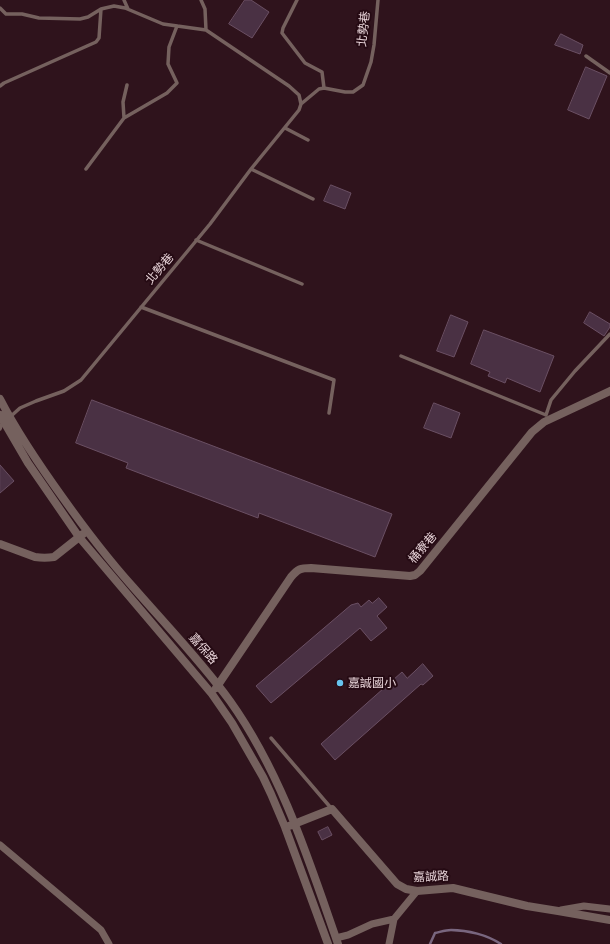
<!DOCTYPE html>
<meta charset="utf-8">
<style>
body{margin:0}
canvas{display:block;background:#2f131c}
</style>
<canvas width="610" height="944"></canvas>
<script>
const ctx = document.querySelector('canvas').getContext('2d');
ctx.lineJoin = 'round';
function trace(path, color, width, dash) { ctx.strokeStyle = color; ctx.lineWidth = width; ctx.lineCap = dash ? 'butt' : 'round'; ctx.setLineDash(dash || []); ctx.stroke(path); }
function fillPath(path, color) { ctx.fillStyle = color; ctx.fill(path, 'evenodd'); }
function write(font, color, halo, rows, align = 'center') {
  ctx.font = font + ' Literata,"Noto Sans TC",serif'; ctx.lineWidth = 4; ctx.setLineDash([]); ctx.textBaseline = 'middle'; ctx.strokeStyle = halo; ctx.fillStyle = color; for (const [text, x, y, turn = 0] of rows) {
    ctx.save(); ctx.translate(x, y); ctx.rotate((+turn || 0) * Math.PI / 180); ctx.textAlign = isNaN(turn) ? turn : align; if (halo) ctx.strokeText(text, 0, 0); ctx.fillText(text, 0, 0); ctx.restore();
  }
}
trace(new Path2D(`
 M430 944 435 933C440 932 446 930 451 930 468 930 487 935 501 944`), '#79667f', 2.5);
const building = new Path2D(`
 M245 0H251L269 12 252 38 229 24Z
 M561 34 583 45 580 54 555 45Z
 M586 67 607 76 589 119 568 110Z
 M331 185 351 193 345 209 324 201Z
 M590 312 610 324V327L604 336 584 323Z
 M451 315 468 322 454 357 437 351Z
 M484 330 554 356 540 392 507 378 505 383 488 376 490 372 471 364Z
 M92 400 392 514 375 557 259 513 258 518 126 468 128 463 76 443Z
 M434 403 460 413 451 438 424 428Z
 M0 465 14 481 0 493Z
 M379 598 387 607 377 616 387 628 371 641 360 628 271 703 256 686 351 605 358 603 361 607 369 600 372 603Z
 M423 664 433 676 423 685 421 684 335 760 321 744 402 672 407 678Z
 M328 827 332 835 322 840 318 832Z`);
fillPath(building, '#4a3144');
trace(building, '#6a4f63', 1);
trace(new Path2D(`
 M124 0 128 9
 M201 0 205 9 206 30
 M297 0 283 28 282 33 305 63 322 72 324 88
 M0 8 6 14H22L39 18 80 19 88 17 101 9 114 6 125 8 163 24 206 30 289 86 299 95 301 104 299 110 251 169 210 224 81 380 64 391 36 401 20 408 10 417
 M586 56 610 73
 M0 86 4 83 96 42 99 38 101 9
 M301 104 319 89 324 88 345 92H353L363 85 371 62 374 45 378 0
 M124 118 167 93 177 83 168 64 169 47 177 26
 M285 128 308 140
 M86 169 124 118 123 102 127 85
 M251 169 313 199
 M196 240 302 284
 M141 307 334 380 329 413
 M401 356 546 415
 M546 415 551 400 575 371 610 334
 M0 429 3 421
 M271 738 331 808`), '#75615e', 3.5);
trace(new Path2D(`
 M0 845 101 930 109 944
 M561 910 584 906 610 909
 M336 938 348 935 372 924 394 919
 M389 944 394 919 417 891`), '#75615e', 7);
trace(new Path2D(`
 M0 399C18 434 40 466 63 498 85 529 108 559 133 587 166 625 201 661 230 701 282 774 309 861 338 944
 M0 415 28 463 79 537 212 694 232 723 263 777 271 794 285 827 328 944
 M0 544 35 557C42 558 47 558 54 557L83 534
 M216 688 291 577C298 569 300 568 311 568L410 576 415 575 420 571 532 432 544 422 610 391
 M289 826 332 809 397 884 406 889 417 891 453 888 527 906 558 911 610 920`), '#75615e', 8);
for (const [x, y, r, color] of [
 [340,683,4,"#67c4ef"]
]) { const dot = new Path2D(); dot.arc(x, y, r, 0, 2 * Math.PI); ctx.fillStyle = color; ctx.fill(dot); trace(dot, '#250a13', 1.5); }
write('12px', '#e8d4d9', '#250a13', [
 ["北勢巷",364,29,-84],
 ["北勢巷",160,269,-50],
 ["桶寮巷",423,548,-50],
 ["嘉保路",203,649,49],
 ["嘉誠路",431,877,-2]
]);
write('12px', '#e8d4d9', '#250a13', [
 ["嘉誠國小",348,683]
], 'left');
</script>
